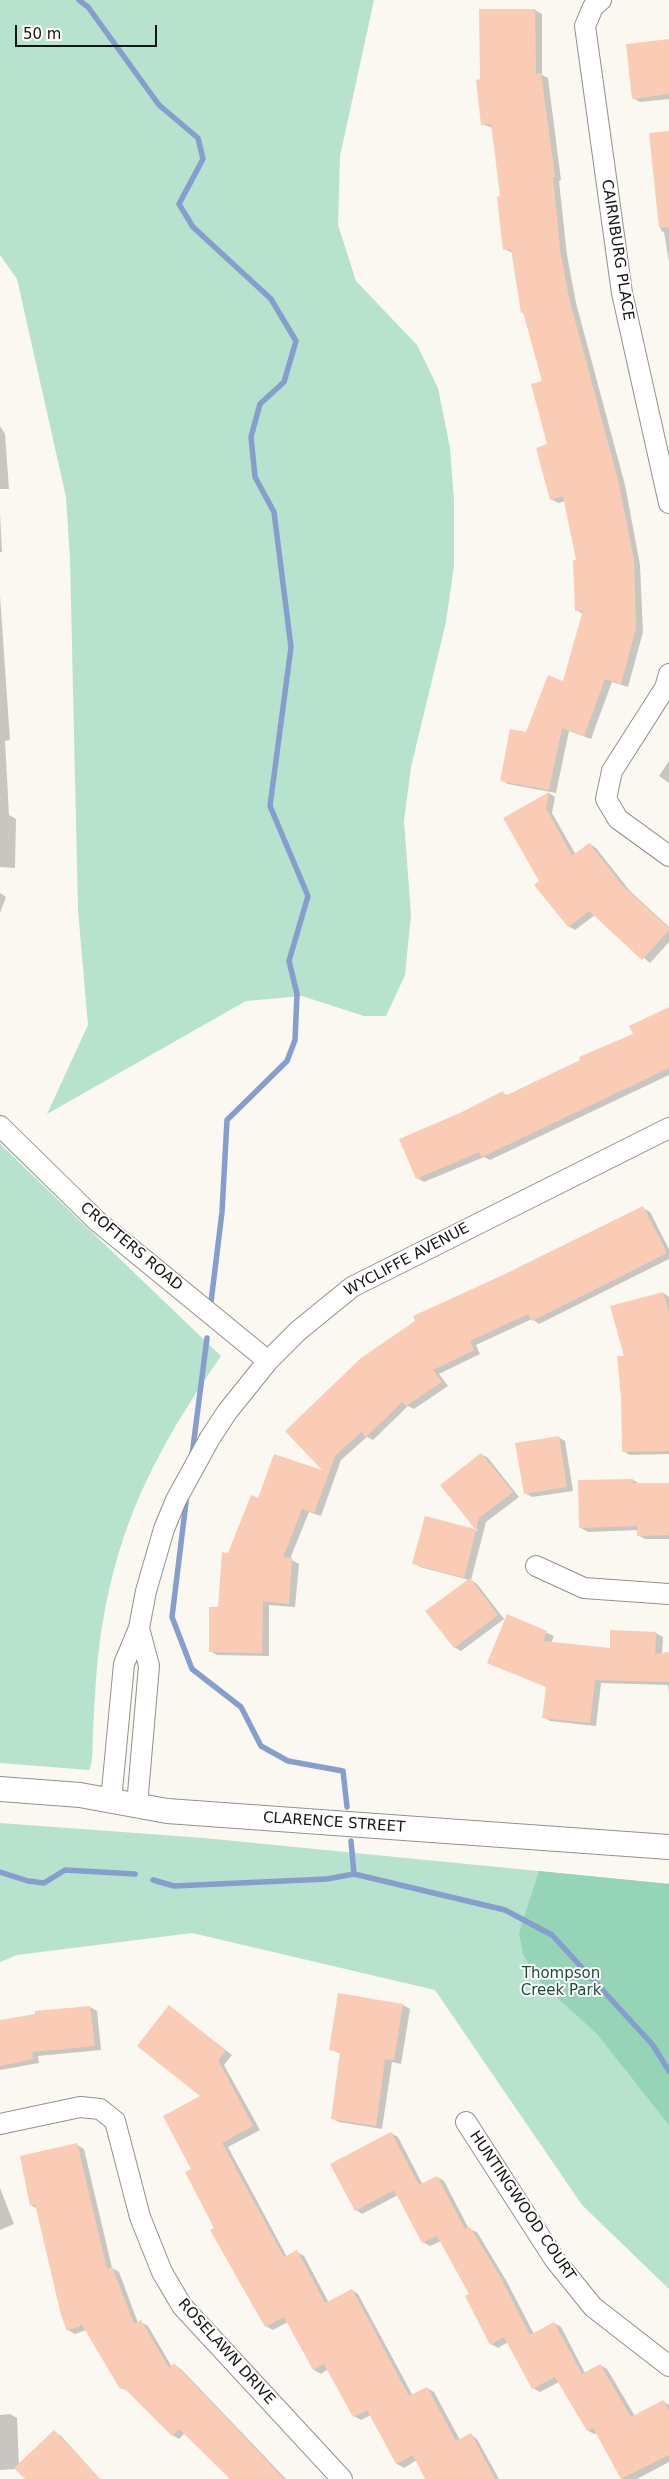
<!DOCTYPE html>
<style>
body{margin:0}
#map{position:relative;width:669px;height:2479px;overflow:hidden;background:#fbf8f2;font-family:"DejaVu Sans",sans-serif}
canvas{display:block}
.scale{position:absolute;left:15px;top:25px;width:142px;height:22px;box-sizing:border-box;border:2px solid #161513;border-top:0;padding-left:6px;font-size:15px;line-height:18px;white-space:nowrap;color:#161513;-webkit-text-stroke:4px #fff;paint-order:stroke}
</style>
<div id="map">
<canvas width="669" height="2479"></canvas>
<div class="scale">50 m</div>
</div>
<script>
const ctx = document.querySelector('canvas').getContext('2d');
ctx.lineJoin = 'round';
function fillPath(path, color) { ctx.fillStyle = color; ctx.fill(path, 'evenodd'); }
function trace(path, color, width, dash) { ctx.strokeStyle = color; ctx.lineWidth = width; ctx.lineCap = dash ? 'butt' : 'round'; ctx.setLineDash(dash || []); ctx.stroke(path); }
function write(font, color, halo, rows, align = 'center') {
  ctx.font = font + ' "DejaVu Sans",sans-serif'; ctx.lineWidth = 4; ctx.setLineDash([]); ctx.textBaseline = 'middle'; ctx.strokeStyle = halo; ctx.fillStyle = color; for (const [text, x, y, turn = 0] of rows) {
    ctx.save(); ctx.translate(x, y); ctx.rotate((+turn || 0) * Math.PI / 180); ctx.textAlign = isNaN(turn) ? turn : align; if (halo) ctx.strokeText(text, 0, 0); ctx.fillText(text, 0, 0); ctx.restore();
  }
}
fillPath(new Path2D(`
 M0 0H374L340 156 338 225 356 281 417 345 438 388 450 448 454 500V566L446 622 411 767 404 821 411 915 405 975 386 1016H364L302 996 246 1001 47 1114 88 1025 78 910 70 559 66 497 17 279 0 255Z
 M0 1144 221 1356C160 1444 119 1519 102 1627 96 1662 95 1698 93 1733 92 1744 94 1761 89 1770L0 1763Z
 M0 1823 204 1838 669 1884V2289L582 2205 435 1990 192 1933 17 1955 0 1962Z`), '#b7e2ce');
fillPath(new Path2D(`
 M539 1871 669 1884V2125L597 2034 540 1982 523 1954 519 1933Z`), '#95d4b7');
fillPath(new Path2D(`
 M535 10 542 14V75L548 78 561 180 559 181 567 255 576 303 625 485 640 565 643 632 628 687 612 682 591 739 569 731 556 793 508 784 501 780 527 734 564 683 583 614 576 610 578 561 566 501 558 503 551 499 543 382 525 314 522 312 513 253 504 249 501 198 493 128 482 124V80Z
 M669 41V99L640 102 633 98Z
 M669 132V262L664 232 661 231 650 134Z
 M0 426 5 434 9 489H0Z
 M0 512 2 552H0Z
 M0 595 10 740 5 741 9 815 16 819 15 868 0 867Z
 M669 761V783L659 776Z
 M549 793 555 797 552 813 576 855 590 844 596 848 630 891 669 927V942L650 963 595 915 575 930 568 926 541 881 505 818Z
 M0 893 6 897 0 913Z
 M669 1009V1075L490 1160 484 1157 424 1182 417 1178 461 1114 503 1093 508 1096 634 1034Z
 M643 1208 650 1212 669 1249V1259L539 1324 532 1319 476 1345 480 1354 439 1374 448 1386 414 1409 408 1406 373 1440 367 1437 341 1460 321 1516 309 1512 290 1559 299 1564 295 1607 269 1605V1656L217 1655 210 1651 229 1554 259 1500 326 1473 287 1431 503 1276Z
 M663 1293 669 1297V1454L630 1455 623 1451Z
 M558 1437 565 1441 573 1491 532 1497 525 1493Z
 M481 1454 488 1458 519 1497 486 1522 471 1580 477 1584 504 1619 461 1651 454 1647 469 1580 420 1567 414 1563 425 1517 478 1531 441 1486Z
 M633 1480 640 1484H669V1539H645L638 1535 639 1530 588 1532 581 1528Z
 M507 1616 554 1636 551 1643 611 1650 612 1631 656 1633 663 1637 662 1654 669 1653V1694L668 1685 601 1683 596 1726 550 1721 544 1717 547 1687 488 1663Z
 M403 2005 410 2009 401 2064 392 2062 382 2129 339 2122 332 2118 341 2054 330 2049Z
 M90 2007 97 2011 101 2050 38 2056 39 2063 0 2070V2022Z
 M170 2007 232 2055 224 2065 260 2130 228 2147 287 2257 297 2252 304 2256 329 2303 352 2290 358 2294 413 2396 427 2388 434 2392 460 2440 471 2435 477 2439 499 2479H427L417 2460 404 2468 397 2464 371 2415 361 2420 354 2416 328 2369 321 2374 314 2370 288 2322 273 2330 266 2326 215 2229 193 2169 202 2096Z
 M391 2133 398 2137 423 2185 437 2177 444 2181 469 2229 477 2232 507 2282 534 2334 554 2323 561 2327 585 2373 600 2365 607 2369 635 2416 663 2401 669 2405V2462L637 2479H622L598 2433 594 2434 587 2430 559 2382 540 2392 533 2388 508 2342 498 2348 491 2344 470 2295 441 2241 430 2246 423 2242 398 2195 362 2214 356 2210Z
 M77 2145 84 2149 112 2268 119 2272 138 2323 141 2322 148 2326 172 2367 174 2365 181 2369 286 2479H228L230 2477 185 2433 179 2439 172 2435 129 2391 121 2388 86 2330 75 2334 68 2330 38 2209 31 2205Z
 M0 2188 14 2224 0 2230Z
 M10 2414 17 2418 19 2465 54 2432 61 2436 100 2479H26L18 2469 0 2470V2415Z`), '#0003');
trace(new Path2D(`
 M79 0 88 7 159 105 198 138 203 159 179 204 193 227 271 299 296 341 284 382 260 404 251 437 255 477 274 512 291 647 270 806 308 896 289 961 297 994 295 1040 287 1061 227 1120 222 1212 211 1302
 M192 1455 207 1338
 M187 1494 172 1617 192 1669 241 1707 261 1746 288 1761 343 1771 347 1807
 M351 1841 354 1874
 M0 1872 28 1881 44 1883 65 1870 135 1874
 M153 1880 174 1886 327 1879 354 1874 505 1910 552 1935 652 2044 669 2071`), '#859ece', 5.5);
fillPath(new Path2D(`
 M479 9H535L536 74 541 73 555 177H553L560 250 569 298 618 480 634 560 636 628 621 684 605 679 584 736 562 728 549 790 500 781 510 729 526 732 548 675 563 681 583 610 575 611 573 560H576L563 496 550 500 536 448 547 444 531 384 542 381 523 312 521 313 511 249 503 250 497 197 500 196 491 124 481 125 476 80 480 79Z
 M669 39V94L632 99 626 44Z
 M669 131V227L659 228 649 133Z
 M549 792 546 808 572 856 589 843 623 886 669 928V930L642 960 589 911 568 927 534 885 539 881 503 818Z
 M669 1007V1068L482 1157 479 1152 416 1179 399 1139 460 1113 503 1091 505 1096 580 1060 579 1057 633 1034 629 1026Z
 M643 1206 667 1253 532 1321 528 1314 470 1341 474 1350 433 1370 442 1382 406 1406 402 1402 366 1437 361 1432 335 1456 314 1513 302 1509 283 1557 292 1558 289 1604 263 1601 262 1653 209 1652V1607H218L222 1552 228 1553 251 1495 258 1498 274 1454 322 1470 285 1431 361 1358 415 1321 413 1316 503 1275Z
 M663 1292 669 1312V1451L622 1452 621 1397 617 1356H624L610 1306Z
 M559 1436 567 1487 524 1494 515 1443Z
 M481 1453 513 1492 479 1518 464 1578 412 1564 425 1516 475 1529 440 1485Z
 M633 1479V1483H669V1535L637 1536V1526L579 1528 578 1480Z
 M470 1578 498 1615 454 1648 425 1611Z
 M507 1614 547 1631 543 1641 610 1648V1630L656 1632 655 1654 669 1652V1682L595 1680 590 1723 542 1718 546 1687 487 1663Z
 M338 1993 403 2004 394 2060 385 2059 376 2126 331 2119 340 2052 329 2050Z
 M169 2005 226 2051 218 2060 253 2126 222 2143 284 2257 297 2250 325 2303 352 2289 409 2396 427 2387 456 2441 471 2433 495 2479H425L413 2455 396 2464 367 2410 353 2417 324 2364 313 2370 284 2317 265 2327 210 2230 214 2228 185 2172 191 2169 163 2116 200 2096 137 2046Z
 M90 2006 95 2046 32 2052 33 2059 0 2066V2020L35 2014V2011Z
 M391 2132 419 2185 437 2176 465 2229 470 2227 500 2276 530 2335 554 2322 582 2374 600 2364 631 2417 663 2400 669 2411V2455L621 2479 593 2428 587 2431 555 2377 532 2389 504 2337 490 2345 465 2296 469 2294 437 2236 422 2243 394 2190 355 2211 330 2164Z
 M77 2143 107 2269 112 2267 134 2324 141 2320 169 2368 174 2363 284 2479H230L179 2429 172 2436 123 2387 120 2389 82 2325 67 2331 61 2315 35 2204 30 2206 20 2156Z
 M54 2430 100 2479H25L14 2468Z`), '#faccb5');
const minor = new Path2D(`
 M601 0 593 7 585 26 622 293 669 503
 M669 674 665 688 612 771 606 799 618 819 669 856
 M0 1126 97 1221 268 1361
 M536 1566 584 1588 669 1594
 M111 1801 124 1664 139 1628 146 1591 164 1529 176 1500 210 1438 227 1412 268 1361 298 1331 352 1287 669 1128
 M137 1805 149 1666 139 1628
 M466 2122 555 2260 593 2307 669 2366
 M0 2124 80 2107 100 2109 115 2121 140 2217 162 2272 182 2306 342 2479`);
const tertiary = new Path2D(`
 M0 1789 80 1795 167 1811 669 1847`);
trace(minor, '#93918c', 22);
trace(tertiary, '#93918c', 26);
trace(minor, '#fff', 20);
trace(tertiary, '#fff', 24);
write('15px', '#161513', '#fff', [
 ["CAIRNBURG PLACE",617,250,81],
 ["CROFTERS ROAD",131,1247,40],
 ["WYCLIFFE AVENUE",407,1260,-28],
 ["CLARENCE STREET",334,1823,4],
 ["HUNTINGWOOD COURT",522,2206,56],
 ["ROSELAWN DRIVE",226,2352,48]
]);
write('15px', '#194b38', '#fff', [
 ["Thompson",561,1974],
 ["Creek Park",561,1991]
]);
</script>
